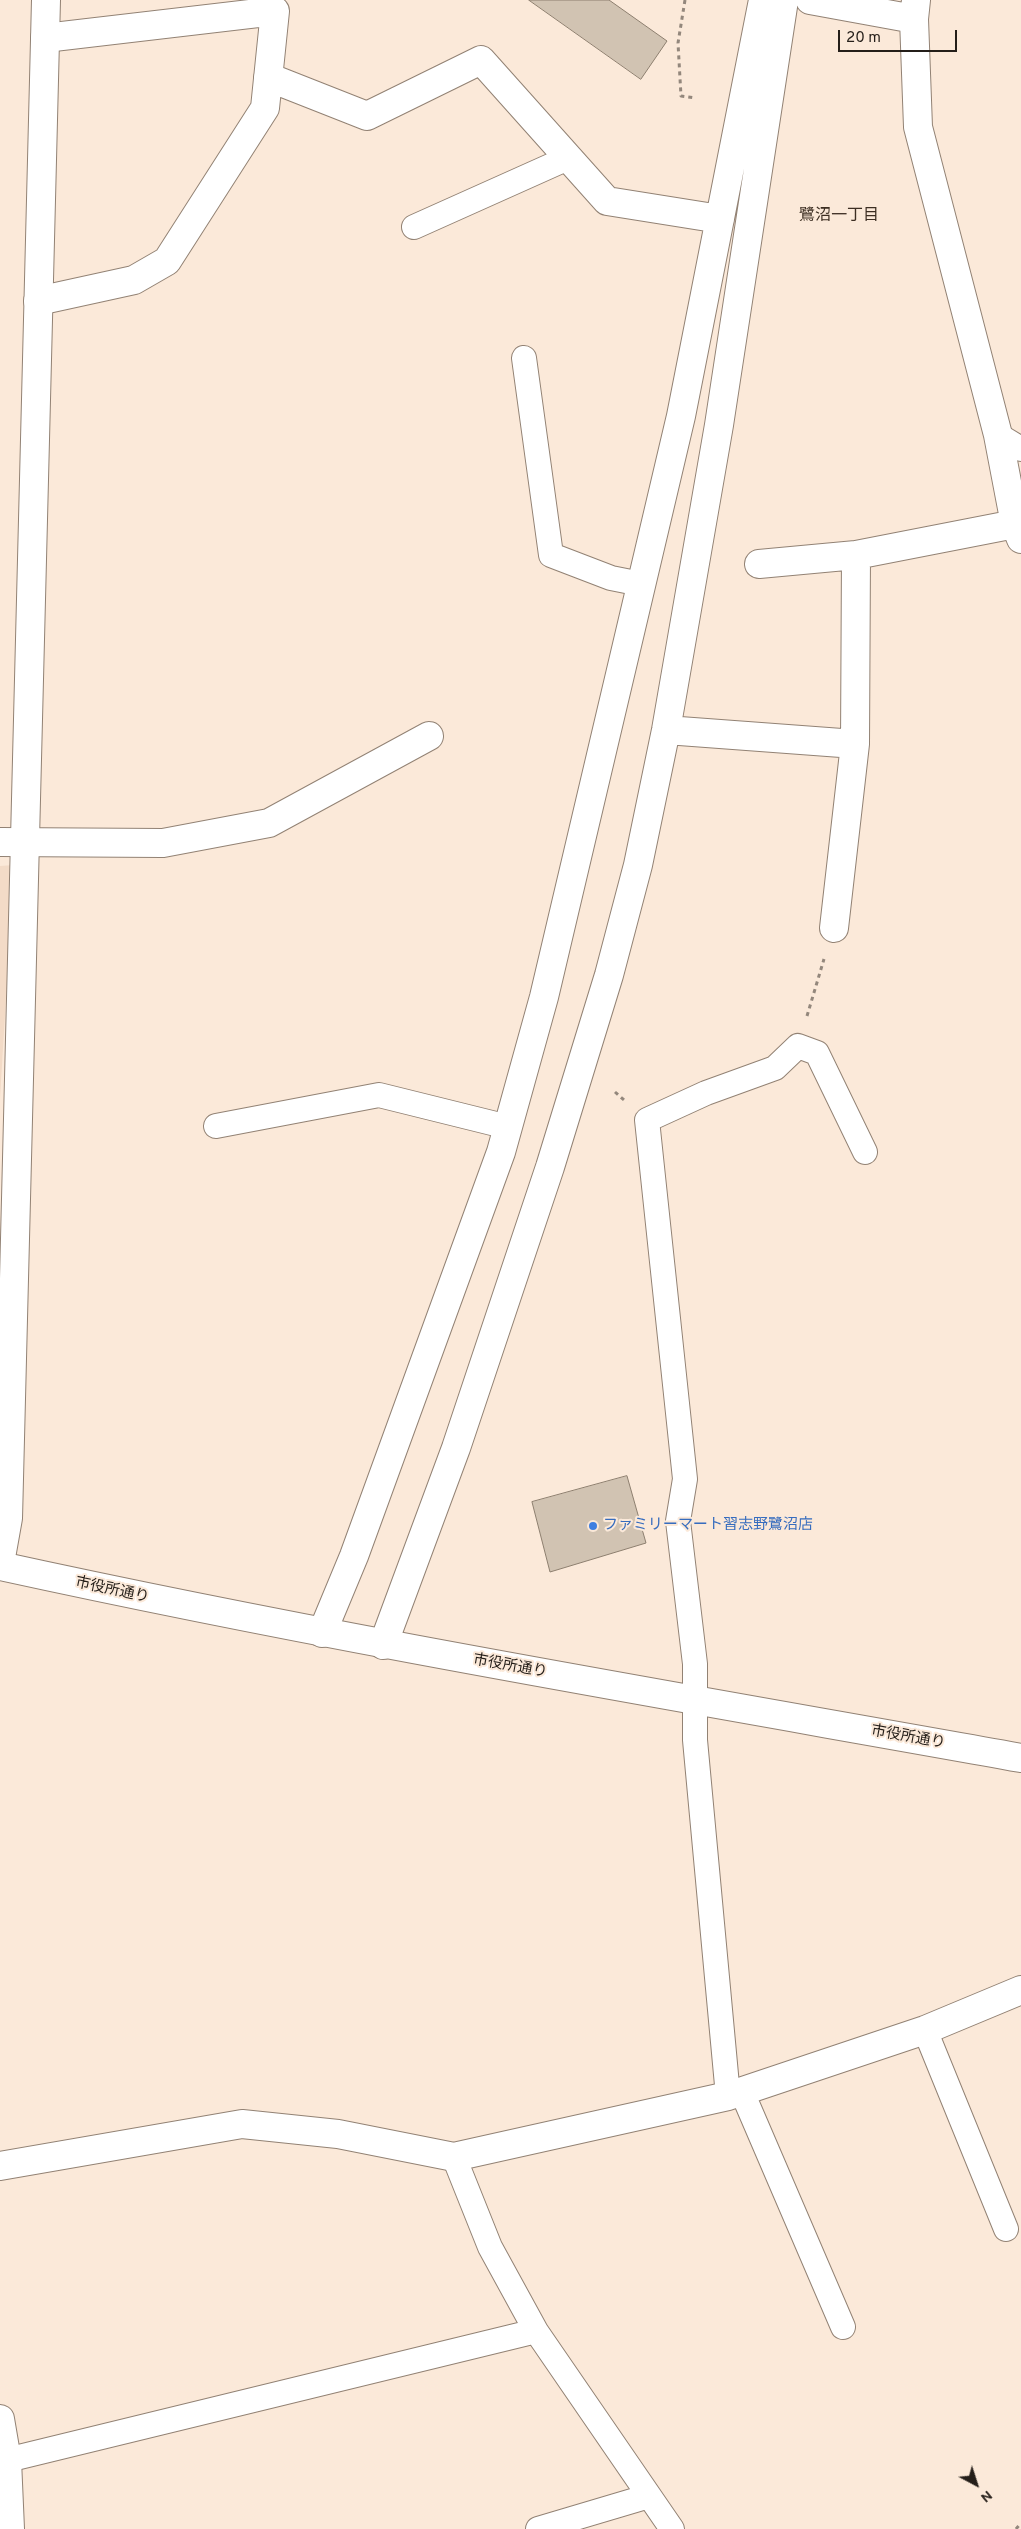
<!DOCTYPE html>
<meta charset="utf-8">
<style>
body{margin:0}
#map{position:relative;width:1021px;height:2529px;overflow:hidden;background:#fbe9d9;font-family:Overpass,sans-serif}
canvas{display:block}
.north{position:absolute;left:951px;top:2459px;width:50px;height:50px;-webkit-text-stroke:4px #fbe9d9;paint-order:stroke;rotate:140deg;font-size:14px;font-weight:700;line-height:20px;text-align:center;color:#241e19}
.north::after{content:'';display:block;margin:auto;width:18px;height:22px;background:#241e19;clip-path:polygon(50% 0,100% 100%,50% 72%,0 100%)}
.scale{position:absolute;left:838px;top:30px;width:119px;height:22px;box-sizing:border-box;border:2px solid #241e19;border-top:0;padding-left:6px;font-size:15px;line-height:18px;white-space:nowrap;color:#241e19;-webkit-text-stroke:4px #fbe9d9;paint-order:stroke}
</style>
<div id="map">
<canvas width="1021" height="2529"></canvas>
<div class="north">N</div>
<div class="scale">20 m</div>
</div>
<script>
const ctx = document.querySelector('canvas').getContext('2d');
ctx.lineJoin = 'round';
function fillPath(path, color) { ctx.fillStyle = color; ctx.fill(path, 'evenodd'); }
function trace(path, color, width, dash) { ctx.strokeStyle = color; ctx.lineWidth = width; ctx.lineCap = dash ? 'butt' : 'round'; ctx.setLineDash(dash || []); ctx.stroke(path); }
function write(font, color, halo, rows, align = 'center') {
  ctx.font = font + ' Overpass,"Noto Sans JP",sans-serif'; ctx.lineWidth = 4; ctx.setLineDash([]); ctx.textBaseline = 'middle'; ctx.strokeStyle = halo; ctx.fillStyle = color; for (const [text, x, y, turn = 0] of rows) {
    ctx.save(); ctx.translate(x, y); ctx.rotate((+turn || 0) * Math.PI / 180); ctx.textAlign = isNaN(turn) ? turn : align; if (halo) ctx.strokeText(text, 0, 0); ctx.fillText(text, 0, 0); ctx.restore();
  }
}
fillPath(new Path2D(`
 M14 865 0 1098V866Z`), '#f3dbc7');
const building = new Path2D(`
 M529 0H609L667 41 641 79Z
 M627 1476 646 1543 550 1572 532 1502Z`);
fillPath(building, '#d1c3b2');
trace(building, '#8d7f6f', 1);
const service = new Path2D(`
 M414 227 568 158
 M524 358 551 555 611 578 641 584
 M998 435 1021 449
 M216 1126 379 1095 508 1127
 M925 2030 1006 2229
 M742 2092 843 2327
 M728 2096 695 1740V1664L678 1521 685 1479 647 1120 706 1093 775 1068 798 1046 817 1053 865 1152
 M454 2157 490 2247 536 2331 672 2529
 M7 2460 536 2331
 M538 2529 649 2496`);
const minor = new Path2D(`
 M810 0 914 19
 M916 0 914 19 918 127 998 435 1015 524 1021 539
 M268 77 367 116 481 60 607 201 720 219
 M38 301 134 280 167 261 265 108 275 11 45 38
 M759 564 856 555 1015 524
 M666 730 855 744
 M0 842 163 843 269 823 429 736
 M834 928 855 744 856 555
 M322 1633 354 1556 501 1152 544 997 681 416 763 0
 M383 1645 456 1448 550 1167 609 975 638 865 666 730 719 425 784 0
 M0 2166 242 2124 338 2134 454 2157 728 2096 925 2030 1021 1990
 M0 2419 7 2460 10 2529`);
const tertiary = new Path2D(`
 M0 1563 8 1518 46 0
 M0 1566C338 1640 680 1697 1021 1758`);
trace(service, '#928274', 26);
trace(minor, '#928274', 30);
trace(tertiary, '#928274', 30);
trace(new Path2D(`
 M685 0 678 43 681 96 695 98
 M807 1016 824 959
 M615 1092 624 1100
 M1016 2529 1021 2523`), '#93877c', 3, [4, 4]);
trace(service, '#fff', 24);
trace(minor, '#fff', 28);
trace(tertiary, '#fff', 28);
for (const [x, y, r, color] of [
 [593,1526,5,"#3f7fe0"]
]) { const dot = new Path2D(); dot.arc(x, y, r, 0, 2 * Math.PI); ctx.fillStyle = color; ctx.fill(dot); trace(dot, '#fbe9d9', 2); }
write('15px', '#366cbe', '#fbe9d9', [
 ["ファミリーマート習志野鷺沼店",603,1526]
], 'left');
write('15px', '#241e19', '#fbe9d9', [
 ["市役所通り",112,1591,12],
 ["市役所通り",510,1667,10],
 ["市役所通り",908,1738,10]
]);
write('16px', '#3c2e22', '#fbe9d9', [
 ["鷺沼一丁目",839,217]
]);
</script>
